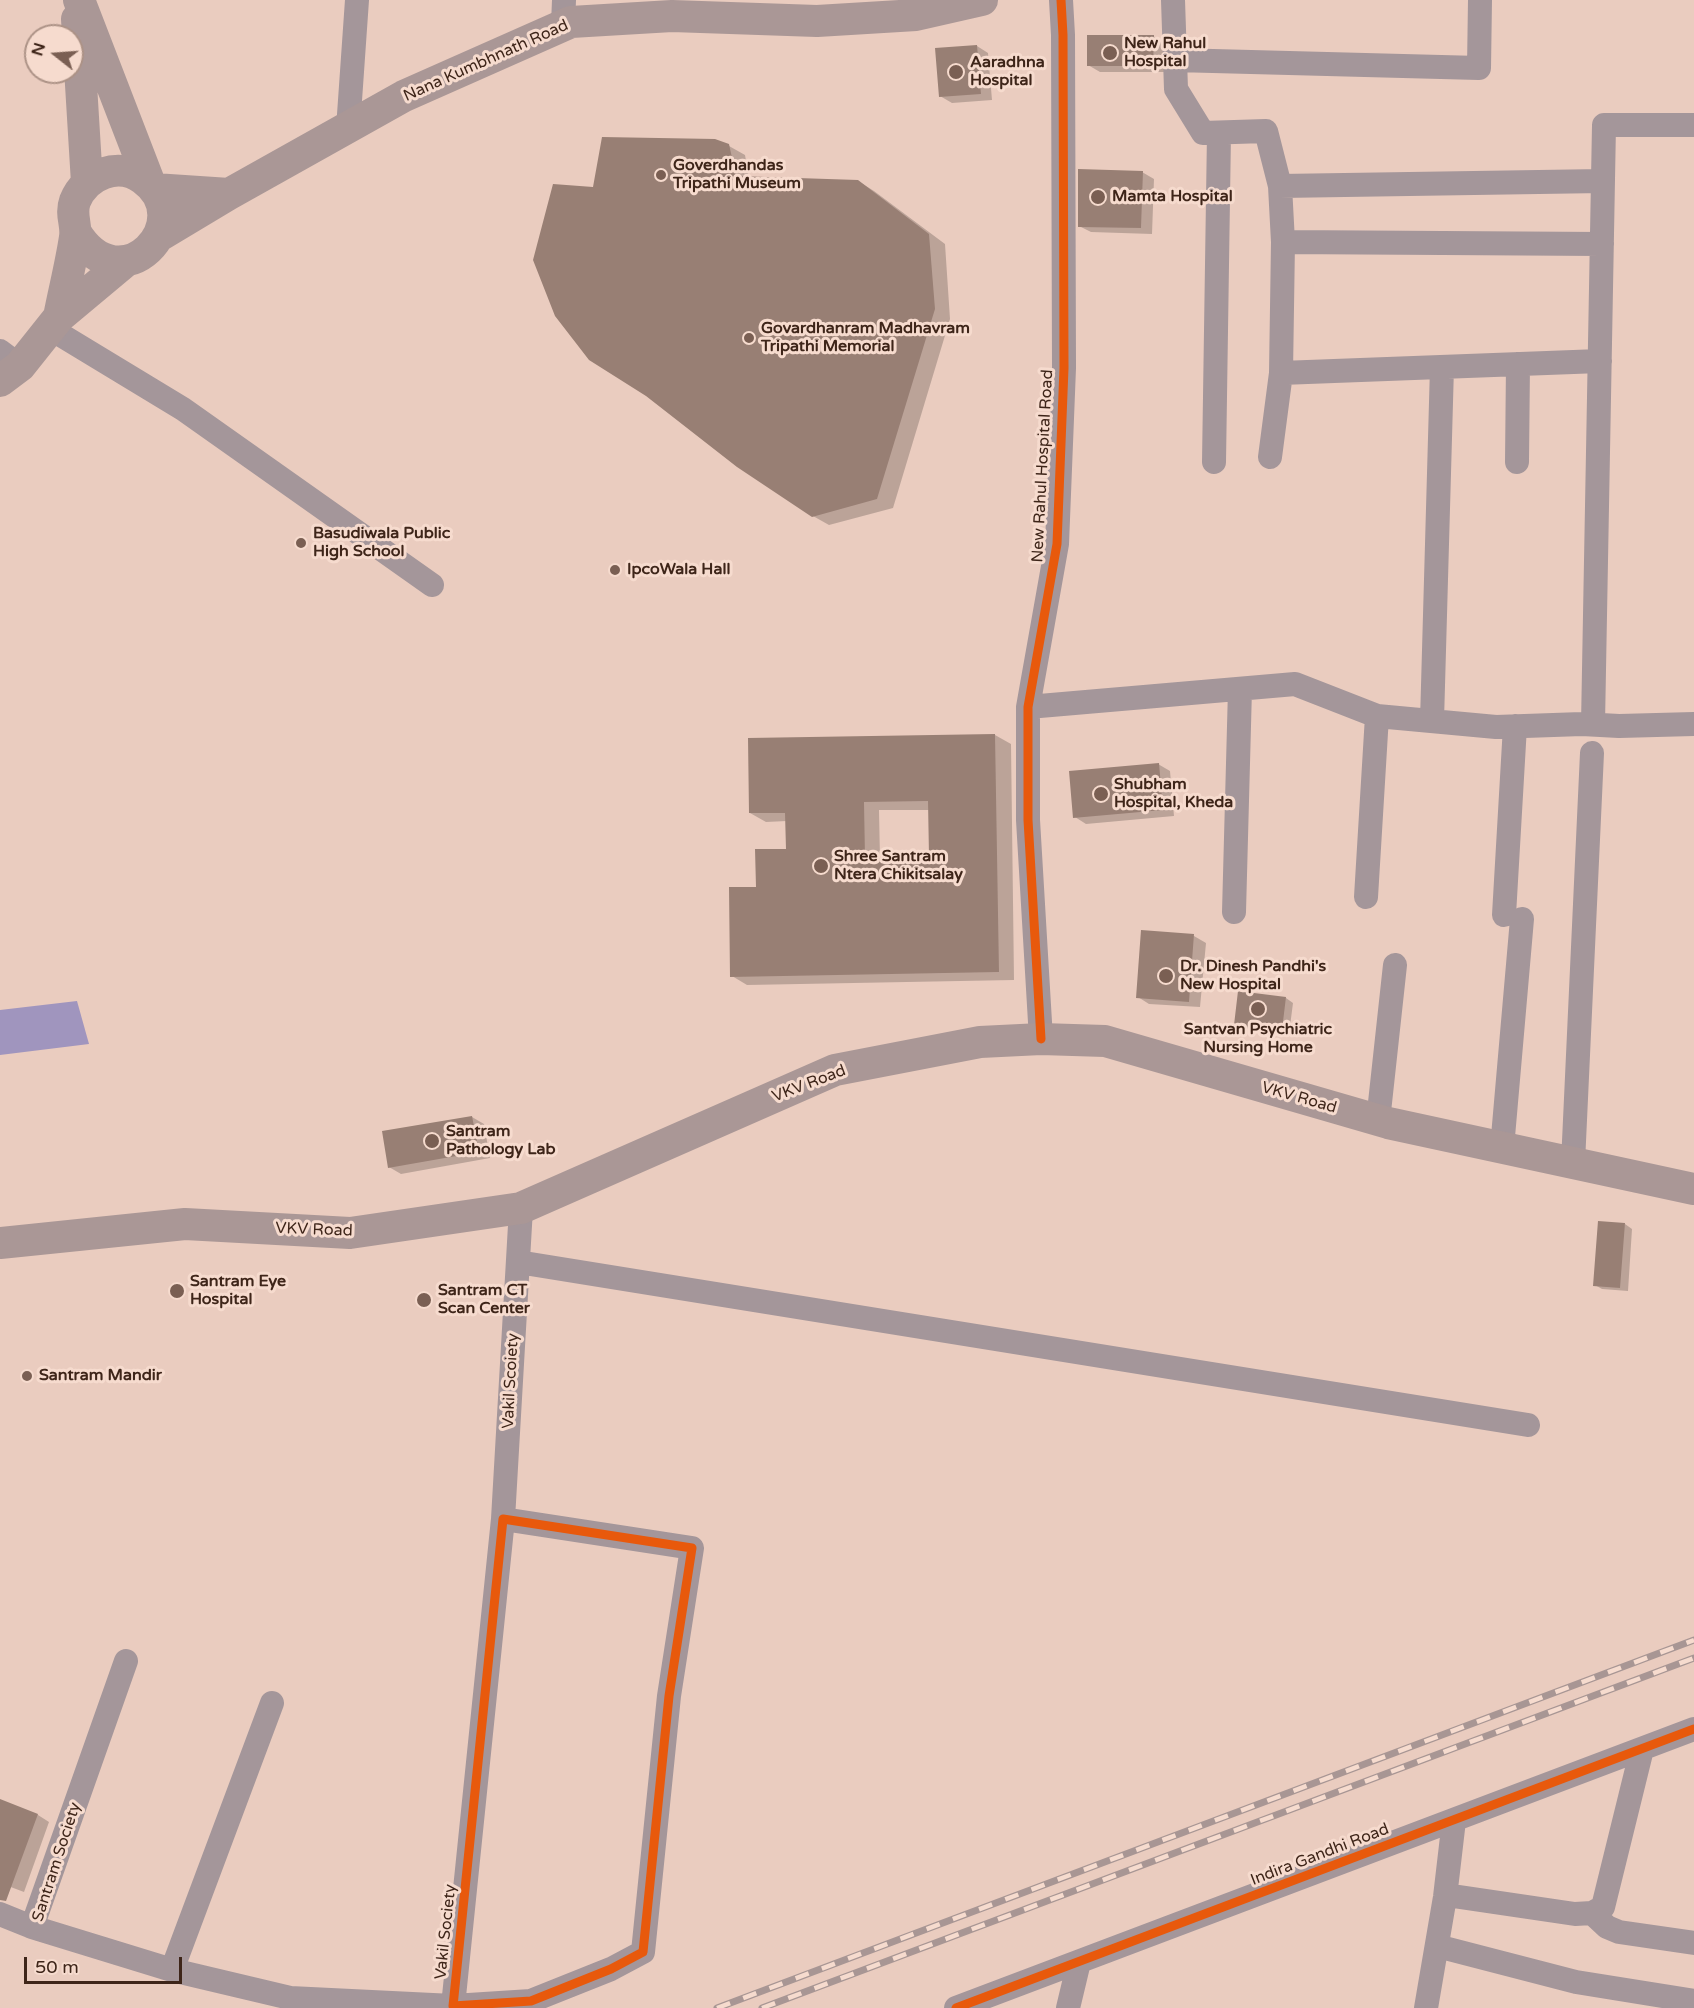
<!DOCTYPE html>
<style>
body{margin:0}
#map{position:relative;width:1694px;height:2008px;overflow:hidden;background:#eaccbf;font-family:"Varela Round",sans-serif}
canvas{display:block}
.north{position:absolute;left:24px;top:24px;width:60px;height:60px;box-sizing:border-box;background:#f6dbce;border:2px solid #ac9286;border-radius:50%;rotate:287deg;font-size:16px;font-weight:700;line-height:24px;text-align:center;color:#3e2519}
.north::after{content:'';display:block;margin:auto;width:21px;height:27px;background:#7a5f53;clip-path:polygon(50% 0,100% 100%,50% 72%,0 100%)}
.scale{position:absolute;left:24px;top:1957px;width:158px;height:27px;box-sizing:border-box;border:3px solid #3e2519;border-top:0;padding-left:8px;font-size:18px;line-height:21px;white-space:nowrap;color:#3e2519;-webkit-text-stroke:4px #f6dbce;paint-order:stroke}
</style>
<div id="map">
<canvas width="1694" height="2008"></canvas>
<div class="north">N</div>
<div class="scale">50 m</div>
</div>
<script>
const ctx = document.querySelector('canvas').getContext('2d');
ctx.lineJoin = 'round';
function fillPath(path, color) { ctx.fillStyle = color; ctx.fill(path, 'evenodd'); }
function trace(path, color, width, dash) { ctx.strokeStyle = color; ctx.lineWidth = width; ctx.lineCap = dash ? 'butt' : 'round'; ctx.setLineDash(dash || []); ctx.stroke(path); }
function write(font, color, halo, rows, align = 'center') {
  ctx.font = font + ' "Varela Round",sans-serif'; ctx.lineWidth = 6; ctx.setLineDash([]); ctx.textBaseline = 'middle'; ctx.strokeStyle = halo; ctx.fillStyle = color; for (const [text, x, y, turn = 0] of rows) {
    ctx.save(); ctx.translate(x, y); ctx.rotate((+turn || 0) * Math.PI / 180); ctx.textAlign = isNaN(turn) ? turn : align; if (halo) ctx.strokeText(text, 0, 0); ctx.fillText(text, 0, 0); ctx.restore();
  }
}
fillPath(new Path2D(`
 M77 1001 89 1044 0 1055V1010Z`), '#a095be');
fillPath(new Path2D(`
 M1153 36 1165 43V72H1100L1088 65Z
 M977 46 988 53 992 100 952 103 940 96Z
 M729 146 745 155 749 178 858 181 874 191 945 244 950 319 893 508 829 525 813 516 594 189Z
 M1142 172 1154 179 1152 234 1091 232 1079 226Z
 M995 735 1011 744 1014 980 747 985 732 976 757 888 787 851V821L766 822 750 813 749 740ZM879 810H929L930 858 880 859Z
 M1158 764 1170 771 1174 816 1086 824 1075 817Z
 M1143 932 1194 936 1206 943 1200 1007 1149 1004 1138 997Z
 M1286 998 1293 1003 1289 1034 1243 1028 1235 1024Z
 M472 1117 484 1124 490 1158 401 1174 389 1167Z
 M1625 1224 1632 1229 1628 1291 1602 1289 1595 1285Z
 M0 1801 38 1815 49 1822 24 1892 0 1883Z`), '#0003');
fillPath(new Path2D(`
 M1087 35H1154L1153 66H1087Z
 M977 45 981 94 939 97 935 48Z
 M602 137 715 139 729 144 736 176 858 180 929 234 935 309 877 499 812 517 737 467 646 396 589 360 555 316 533 260 553 184 593 187Z
 M1078 169 1143 171 1141 228 1078 227Z
 M995 734 999 972 730 977 729 887H756L755 849H786L785 813H749L748 738ZM928 801 929 856 865 857 864 802Z
 M1159 763 1163 810 1073 818 1069 771Z
 M1141 930 1194 934 1189 1002 1136 998Z
 M1238 991 1286 997 1282 1030 1234 1025Z
 M472 1116 479 1152 388 1168 382 1131Z
 M1598 1221 1625 1223 1620 1288 1593 1286Z
 M0 1799 38 1814 6 1901 0 1900Z`), '#987f74');
trace(new Path2D(`
 M1173 0 1176 89 1203 133 1266 131 1280 186 1283 242 1281 373 1270 457
 M563 25 564 0
 M1175 60 1479 68 1480 0
 M348 129 357 0
 M1280 186 1603 181
 M1283 242 1602 244
 M51 329 183 409 432 585
 M0 351 20 366
 M1281 373 1600 361
 M1214 462 1219 133
 M1517 462 1518 364
 M1028 707 1295 684 1377 716 1496 727 1582 724 1619 726 1694 724
 M1432 721 1442 367
 M1593 724 1604 125H1694
 M1366 897 1377 716
 M1234 912 1240 689
 M1504 915 1515 726
 M1041 1039 1028 820V707L1057 544 1064 368 1063 35 1061 0
 M1378 1121 1395 965
 M1502 1148 1522 919
 M1573 1163 1592 753
 M518 1262 1528 1425
 M503 1519 692 1548 669 1696 643 1952 611 1969 531 2001 453 2006Z
 M503 1519 521 1208
 M126 1661 32 1927 172 1970 290 1998 453 2006
 M1446 1895 1575 1914 1592 1913 1603 1907 1642 1749
 M1592 1913 1607 1927 1619 1932 1694 1943
 M0 1914 32 1927
 M1437 1946 1576 1982 1694 2001
 M172 1970 272 1703
 M956 2008 1694 1729
 M1068 2008 1079 1962
 M1426 2008 1445 1897 1454 1820`), '#a4969a', 24);
trace(new Path2D(`
 M79 0 150 184
 M77 19 87 183
 M154 189 229 194
 M159 236 229 194 404 96 571 22 672 16 817 21 916 15 982 0
 M59 317C64 291 71 264 75 237 77 224 70 215 75 201 86 174 119 161 143 179 201 221 121 306 76 233
 M0 381 20 366 59 317 126 261
 M0 1243 185 1224 350 1233 521 1208 835 1070 980 1042 1041 1039 1105 1041 1388 1123 1694 1189`), '#aa9796', 32);
const rail = new Path2D(`
 M717 2008 1694 1640
 M762 2008 1694 1658`);
trace(rail, '#a89694', 7);
trace(rail, '#f6dbce', 4.5, [14]);
trace(new Path2D(`
 M1041 1039 1028 820V707L1057 544 1064 368 1063 35 1061 0
 M503 1519 692 1548 669 1696 643 1952 611 1969 531 2001 453 2006Z
 M956 2008 1694 1729`), '#e8590c', 9);
for (const [x, y, r, color] of [
 [1110,53,8,"#7a5f53"],
 [956,72,8,"#7a5f53"],
 [661,175,6,"#7a5f53"],
 [1098,197,8,"#7a5f53"],
 [749,338,6,"#7a5f53"],
 [301,543,6,"#7a5f53"],
 [615,570,6,"#7a5f53"],
 [1101,794,8,"#7a5f53"],
 [821,866,8,"#7a5f53"],
 [1166,976,8,"#7a5f53"],
 [1258,1009,8,"#7a5f53"],
 [432,1141,8,"#7a5f53"],
 [177,1291,8,"#7a5f53"],
 [424,1300,8,"#7a5f53"],
 [27,1376,6,"#7a5f53"]
]) { const dot = new Path2D(); dot.arc(x, y, r, 0, 2 * Math.PI); ctx.fillStyle = color; ctx.fill(dot); trace(dot, '#f6dbce', 2); }
write('bold 16px', '#3e2519', '#f6dbce', [
 ["New Rahul",1124,44],
 ["Hospital",1124,62],
 ["Aaradhna",970,63],
 ["Hospital",970,81],
 ["Goverdhandas",673,166],
 ["Tripathi Museum",673,184],
 ["Mamta Hospital",1112,197],
 ["Govardhanram Madhavram",761,329],
 ["Tripathi Memorial",761,347],
 ["Basudiwala Public",313,534],
 ["High School",313,552],
 ["IpcoWala Hall",627,570],
 ["Shubham",1114,785],
 ["Hospital, Kheda",1114,803],
 ["Shree Santram",834,857],
 ["Ntera Chikitsalay",834,875],
 ["Dr. Dinesh Pandhi's",1180,967],
 ["New Hospital",1180,985],
 ["Santvan Psychiatric",1258,1030,"center"],
 ["Nursing Home",1258,1048,"center"],
 ["Santram",446,1132],
 ["Pathology Lab",446,1150],
 ["Santram Eye",190,1282],
 ["Hospital",190,1300],
 ["Santram CT",438,1291],
 ["Scan Center",438,1309],
 ["Santram Mandir",39,1376]
], 'left');
write('16px', '#3e2519', '#f6dbce', [
 ["Nana Kumbhnath Road",486,61,-24],
 ["New Rahul Hospital Road",1043,466,-87],
 ["VKV Road",809,1084,-21],
 ["VKV Road",1299,1098,16],
 ["VKV Road",314,1230,2],
 ["Vakil Scoiety",511,1381,-87],
 ["Indira Gandhi Road",1320,1855,-21],
 ["Santram Society",57,1862,-72],
 ["Vakil Society",446,1932,-84]
]);
</script>
